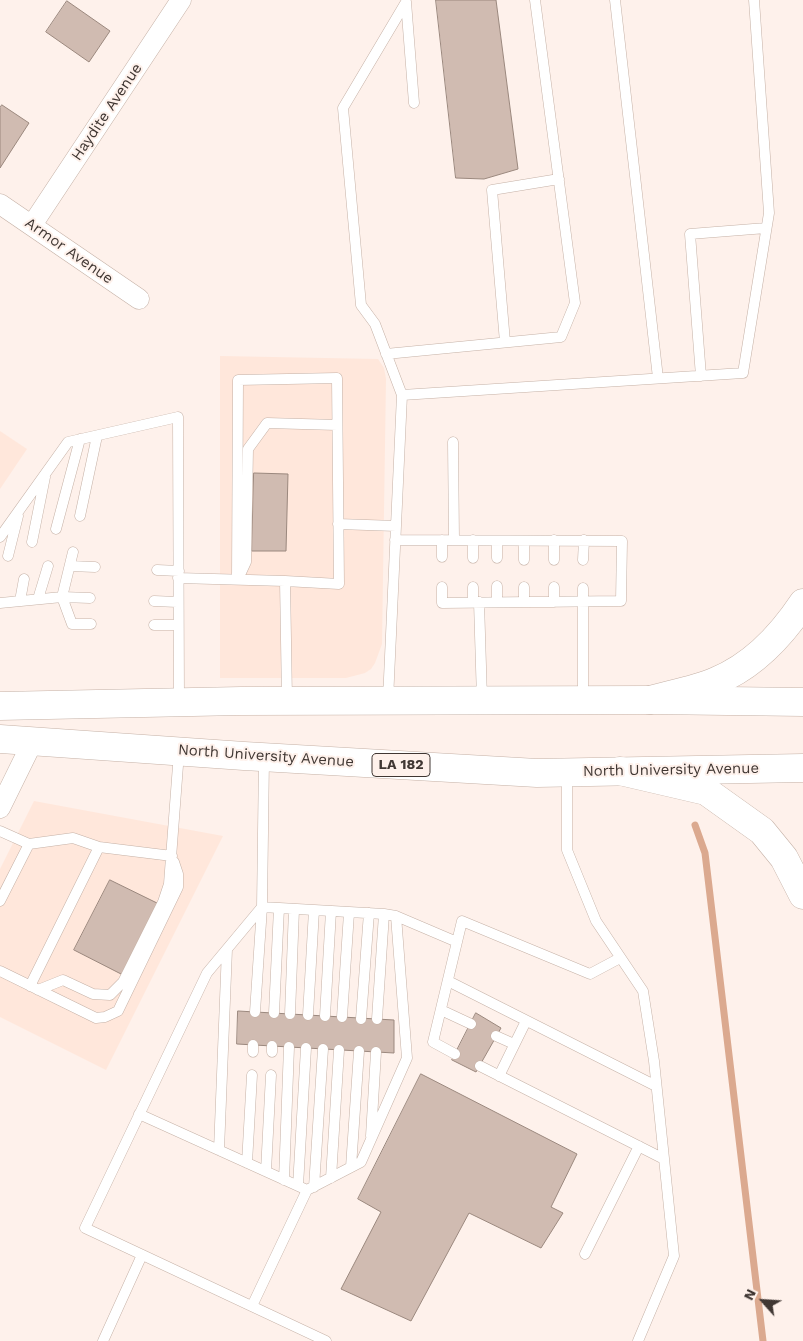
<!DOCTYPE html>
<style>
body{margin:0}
#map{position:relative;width:803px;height:1341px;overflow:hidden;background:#fef1eb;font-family:"Work Sans",sans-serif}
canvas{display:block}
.north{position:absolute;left:738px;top:1276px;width:50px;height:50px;-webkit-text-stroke:4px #fef1eb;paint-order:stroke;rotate:296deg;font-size:14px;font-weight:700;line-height:20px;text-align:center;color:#403733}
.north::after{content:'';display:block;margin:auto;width:18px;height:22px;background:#403733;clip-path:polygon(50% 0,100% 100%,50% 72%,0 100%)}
</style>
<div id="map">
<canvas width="803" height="1341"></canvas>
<div class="north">N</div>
</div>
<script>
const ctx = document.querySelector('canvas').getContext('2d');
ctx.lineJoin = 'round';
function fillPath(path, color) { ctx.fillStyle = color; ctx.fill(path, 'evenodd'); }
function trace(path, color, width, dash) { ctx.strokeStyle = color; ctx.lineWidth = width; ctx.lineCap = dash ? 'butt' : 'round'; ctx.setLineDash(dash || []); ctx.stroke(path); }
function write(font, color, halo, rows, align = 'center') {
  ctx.font = font + ' "Work Sans",sans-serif'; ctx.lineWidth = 4; ctx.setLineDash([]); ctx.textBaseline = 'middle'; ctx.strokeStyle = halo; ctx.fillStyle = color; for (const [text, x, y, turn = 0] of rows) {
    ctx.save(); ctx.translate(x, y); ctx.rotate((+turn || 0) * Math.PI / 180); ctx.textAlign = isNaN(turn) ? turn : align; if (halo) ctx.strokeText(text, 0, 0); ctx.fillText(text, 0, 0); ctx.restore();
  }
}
fillPath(new Path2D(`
 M220 356 378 359 384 368 386 379 382 644 375 663 371 669 365 673 346 678H220Z
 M0 431 27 449 0 489Z
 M34 801 223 836 106 1070 0 1017V869Z`), '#ffe7db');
trace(new Path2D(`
 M695 825 705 853 763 1341`), '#dba98f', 7);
const building = new Path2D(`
 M436 0H496L518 169 484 179 456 178Z
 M67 1 110 31 89 62 46 32Z
 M2 105 29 123 0 168V108Z
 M254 473 288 474 286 551H252Z
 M110 880 159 904 123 975 74 950Z
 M238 1011 394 1020V1053L237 1044Z
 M476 1013 501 1028 476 1072 452 1060Z
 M421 1074 577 1154 551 1207 563 1213 541 1248 469 1213 411 1321 341 1289 381 1212 358 1199Z`);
fillPath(building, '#d0bbb1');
trace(building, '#9b887e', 1);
const service = new Path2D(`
 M615 0 658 378
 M505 342 492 190 559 179
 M386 354 561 337 575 303 535 0
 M701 376 690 234 766 228
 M402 395 375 324 361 305 343 108 406 2 414 103
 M453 442 454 540
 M80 516 97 436
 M338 524 396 526
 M56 529 80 439
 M0 537 68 442 178 417 179 701
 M395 540 622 541 621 601 442 603V587
 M442 540V557
 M473 540V558
 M554 540V560
 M497 541V558
 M32 542 45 477
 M73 552 62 597 90 598
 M8 556 18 516
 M524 560V541
 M583 560 584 540
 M70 566 95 567
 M157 570 179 571
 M239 577 246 562 248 449 267 423 337 425
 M178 578 285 581
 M237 579 238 380 337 378 339 584 285 581 287 699
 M473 587V602
 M554 587V602
 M38 599 48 566
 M20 601 24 579
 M154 601 177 602
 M479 602 482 699
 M497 602V586
 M524 602V587
 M0 603 62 597 72 624H91
 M154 625H178
 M583 699V588
 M388 700 402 395 743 373 769 213 754 0
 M264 758 262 907 207 973 85 1228 326 1341
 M567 774V850L596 921 643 991 654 1061 674 1256 638 1341
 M0 831 29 844 73 838 99 847 30 986
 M99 847 172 856
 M0 901 29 844
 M0 971 96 1018 105 1017 118 1011 178 887V874L174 862
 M448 981 656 1086
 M38 990 63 980 93 994 110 995 123 982 163 902 169 884 179 752
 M441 1010 471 1024
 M255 1012 262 907 384 914 396 916 457 942
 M274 1013 279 908
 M290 1014 294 909
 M308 1015 314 910
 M325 1016 331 911
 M342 1017 349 913
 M361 1019 369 913
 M377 1019 384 914
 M496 1036 514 1044
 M253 1052V1045
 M272 1052V1046
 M455 1054 433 1042 462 921 590 974 620 958
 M480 1066 664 1159
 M499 1076 526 1021
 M139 1114 307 1190 361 1162 407 1058 396 916
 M371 1136 376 1052
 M219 1150 227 949
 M247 1163 252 1075
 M351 1167 359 1051
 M266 1171 271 1075
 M331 1178 339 1050
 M284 1180 289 1047
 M298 1186 306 1048
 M314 1187 323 1049
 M585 1254 639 1146
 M252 1306 307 1190
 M103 1341 142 1255`);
const minor = new Path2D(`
 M0 204 139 299
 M32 225 181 0
 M0 808 33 741`);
const primary = new Path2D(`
 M0 706 241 701 650 700 803 702
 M0 739 244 756 537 773 803 768`);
const motorway = new Path2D(`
 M650 700C671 694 695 690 716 681 753 666 781 636 803 603
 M620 771 706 791 762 831 784 858 803 895`);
trace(service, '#c5b1a6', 11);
trace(minor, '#c5b1a6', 21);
trace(primary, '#c5b1a6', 29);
trace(motorway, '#c5b1a6', 29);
trace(service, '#fff', 10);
trace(minor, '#fff', 20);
trace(primary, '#fff', 28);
trace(motorway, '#fff', 28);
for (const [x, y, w] of [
 [401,765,58]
]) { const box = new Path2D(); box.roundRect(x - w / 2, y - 11.5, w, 23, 4); ctx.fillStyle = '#fef1eb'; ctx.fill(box); trace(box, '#403733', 1); }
write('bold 14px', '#403733', null, [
 ["LA 182",401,765]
]);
write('15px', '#403733', '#fef1eb', [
 ["Haydite Avenue",107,112,-56],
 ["Armor Avenue",69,251,35],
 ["North University Avenue",266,756,4],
 ["North University Avenue",671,770,-1]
]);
</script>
